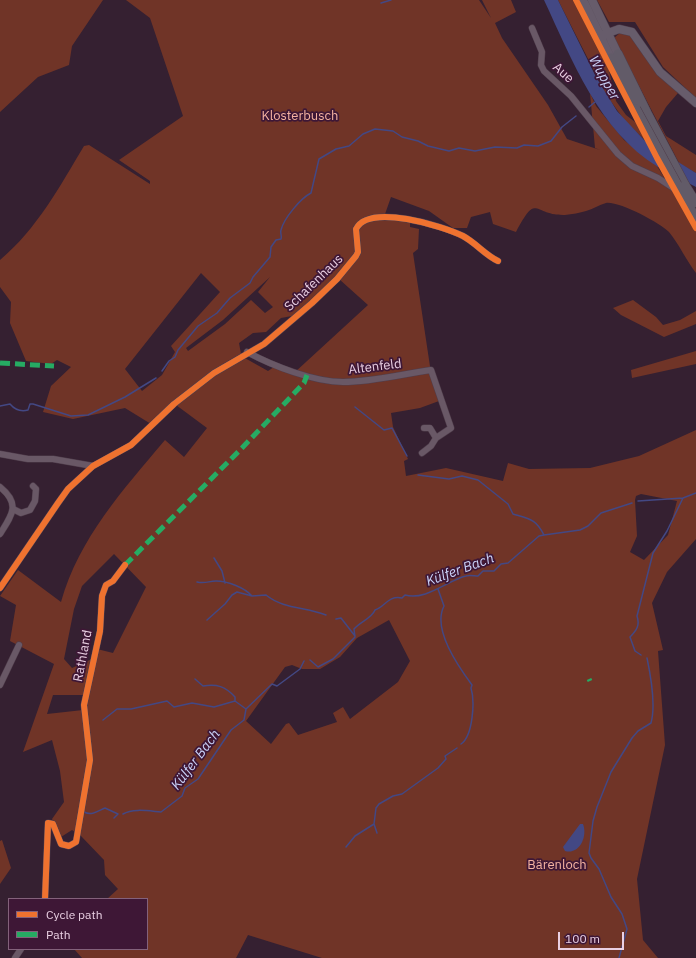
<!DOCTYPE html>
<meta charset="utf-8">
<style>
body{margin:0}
#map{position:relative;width:696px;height:958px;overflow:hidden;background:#352031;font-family:"IBM Plex Sans",sans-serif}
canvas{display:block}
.legend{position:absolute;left:8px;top:898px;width:140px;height:52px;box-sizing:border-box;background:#3e1736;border:1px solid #83617b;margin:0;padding:5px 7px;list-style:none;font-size:12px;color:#ead0e3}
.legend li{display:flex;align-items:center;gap:8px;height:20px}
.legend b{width:20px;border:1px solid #83617b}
.scale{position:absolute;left:558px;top:932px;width:66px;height:18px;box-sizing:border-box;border:2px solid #ead0e3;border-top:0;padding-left:5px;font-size:12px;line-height:14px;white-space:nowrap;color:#ead0e3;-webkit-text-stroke:3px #3e1736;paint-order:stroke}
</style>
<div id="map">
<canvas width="696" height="958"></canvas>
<ul class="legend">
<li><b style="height:5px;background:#ef722f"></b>Cycle path</li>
<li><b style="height:5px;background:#26ab63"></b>Path</li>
</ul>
<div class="scale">100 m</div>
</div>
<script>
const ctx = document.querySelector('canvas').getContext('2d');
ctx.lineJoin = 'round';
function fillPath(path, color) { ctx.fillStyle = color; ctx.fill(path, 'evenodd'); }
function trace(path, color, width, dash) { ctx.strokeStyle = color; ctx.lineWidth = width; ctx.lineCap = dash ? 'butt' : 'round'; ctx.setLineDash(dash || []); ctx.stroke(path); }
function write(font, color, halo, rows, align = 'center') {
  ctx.font = font + ' "IBM Plex Sans",sans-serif'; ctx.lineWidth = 3.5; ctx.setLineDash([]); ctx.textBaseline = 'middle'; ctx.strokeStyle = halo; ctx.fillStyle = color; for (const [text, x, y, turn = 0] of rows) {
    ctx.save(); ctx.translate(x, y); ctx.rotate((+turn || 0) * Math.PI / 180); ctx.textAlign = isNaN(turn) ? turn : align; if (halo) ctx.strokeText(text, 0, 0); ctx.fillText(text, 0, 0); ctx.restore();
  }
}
fillPath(new Path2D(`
 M0 0H103L72 46 69 65 38 77 0 112Z
 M126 0H479L491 18 482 0H511L516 12 495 23 502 38 548 105 567 139 600 150 595 148 590 93 596 106 624 140 657 166 682 206 696 230V273C686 260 679 244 669 232 660 223 619 201 606 203 599 205 593 209 586 211 580 213 572 214 565 215 532 216 538 191 516 232L493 224 490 212 471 217 467 228H453L429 211 391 197 384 217 370 215 359 222 357 251 329 284 306 306 292 316 281 318 266 332 253 333 239 343 241 354C207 371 178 397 151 424L125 408 73 419 43 412 51 386 71 367 57 360 51 364 26 361 10 323 11 302 0 287V260C37 229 60 186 84 146L89 145 150 184V181L119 160 183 116 150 18ZM201 273 220 292 171 346 175 352 162 375 142 391 125 369ZM270 277 258 292 273 307 265 313 251 300 225 324 188 351 186 348 223 320Z
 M558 0H575L607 62 616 101 626 115 639 125 649 144 625 121 607 96Z
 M597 0H696V98L663 67 635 22H609Z
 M621 32 631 34 652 67 678 93 666 107 658 121 666 136 696 155V173L679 163 614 38Z
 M378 219 410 222V227L419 229 418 249 413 253 431 373 439 401 420 408 391 413 393 427 408 459 404 461 406 476 446 468 503 481 508 463 529 469 590 468 639 456 696 430V539L667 572 652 603 663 650 658 651 665 745 637 879 643 940 658 958H322L248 935 236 958H82L74 949H147V899H107L118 889 105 875 104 860 81 836 72 830 61 837 52 819 64 802 60 771 52 740 23 752 54 664 10 641 16 605 0 596 18 570 61 602C79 538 123 490 165 440L184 457 207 428 176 405 199 386 243 357 268 371 274 367 294 373 368 305 339 279 358 257 359 225ZM641 494 677 501 668 535 644 560 630 552 637 536 635 500 636 496ZM114 554 146 587 113 653 97 649 83 710 47 714 53 695H85L92 659 72 668 64 659 74 609 82 586ZM389 620 410 661 398 682 350 719 343 707 333 713 337 722 298 735 289 723 286 724 271 744 246 721 285 667 292 665 302 669H320L340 657 357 638Z
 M633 300 656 317 663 325 680 320 696 311V324L664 337 621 315 613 308Z
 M696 351V364L632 378 631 370Z
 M2 840 11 868 0 884V841Z`), '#703427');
fillPath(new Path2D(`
 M544 0H558L596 77 617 111 646 142 696 173V187C683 180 670 175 658 167 599 131 572 60 544 0Z
 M580 824H583C588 837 579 855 565 851L563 847Z`), '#434884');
trace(new Path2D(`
 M381 3 391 0
 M589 107 595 102
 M162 371 169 361 175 357 178 350 198 326 217 313 230 298 250 283 253 277 270 257 271 247 276 240 281 239C282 236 280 233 281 230 284 218 301 198 311 193L319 159 336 149 349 146 363 134 375 129 393 131 402 137 418 141 428 146 449 151 459 148 475 151 495 147 517 148 524 145 538 146 551 141 562 127 576 116
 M0 406 10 404C15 410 20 412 28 410L30 404H33L71 416 88 415 125 397 156 378
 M355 407 384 430 392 428 407 456
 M418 475 449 479 462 476 478 480 508 504 513 514C530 519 536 519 544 535L580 530 588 526 601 513 632 503
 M638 501 683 498
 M214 558 222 571 225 583
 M197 582C205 584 209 581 216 581 228 581 245 588 252 596L266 595C283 609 306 607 326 615
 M438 589 444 606C432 629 458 666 472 685L471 688C475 701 473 736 461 744
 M336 619 341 618 355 636
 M207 620 225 604 232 595 237 592 252 596
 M641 655 635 651 630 637C637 630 640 625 637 616L653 553 667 531 683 498 696 493
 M310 660 318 667 333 659 355 637 354 629C360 622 372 618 375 610 385 607 388 595 402 598L405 595C426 601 448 580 466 576 469 575 475 576 478 576L483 571H494L501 564 508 563 539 536 544 535
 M195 679 203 686C217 684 225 686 235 697V701
 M103 720 117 709H131L167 701 174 707 192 703 214 707 235 701 246 709
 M84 812C92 816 98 811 105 808L118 814 114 818
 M123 814C133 808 149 811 161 812L182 796 185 788 198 779 231 730 244 720 246 709 272 684 277 686 300 669 304 661
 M374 824 377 833
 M346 847 355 836 374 824 376 808 379 804 393 796 402 794 438 768 446 759 445 756 457 748
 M619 958 627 929 622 914 611 897 599 869 591 858 589 853 593 821 597 807 611 772 632 738 638 731 651 723C656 705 651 677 647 658`), '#434884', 1.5);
const minor = new Path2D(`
 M532 28 542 52 541 65 544 71 571 96 618 154 632 166 658 178 681 193
 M247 352C273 366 314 382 343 382 372 382 403 374 431 370L451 428 436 438 431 446 422 453
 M424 428H430L436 438
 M0 454 28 459H53L93 466
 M0 487C21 504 12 515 0 534
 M13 509 21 513 30 510 35 501 36 489 33 486
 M0 588 58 503 68 489 93 466 131 445 174 404 214 373 264 344 312 303 337 279 356 256 358 252 356 229C369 203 443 226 463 236 476 243 485 255 498 261
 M0 685 19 645
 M45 899 48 823 53 824 61 844 69 846 76 842 90 760 84 705 100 631 102 596 106 585 113 581 125 565
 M15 958 21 949`);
const major = new Path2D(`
 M583 0 611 58
 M592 0 618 54
 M600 36 619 29 632 32 660 72 696 103`);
const highway = new Path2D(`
 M618 54 647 113 685 185
 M611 58 636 109
 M691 210 696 218`);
trace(minor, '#503e4c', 7);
trace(major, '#503e4c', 9);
trace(highway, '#503e4c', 10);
trace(minor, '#695866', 6);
trace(major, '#675c6b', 8);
trace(highway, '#625b68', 9);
const highwayBridge = new Path2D(`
 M636 109 691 210
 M685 185 696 203`);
trace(highwayBridge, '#503e4c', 10, []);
trace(highwayBridge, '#625b68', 9);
trace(new Path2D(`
 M0 363 54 366
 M125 565 242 448 304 383 307 375
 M589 679 590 681`), '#26ab63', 5, [10, 5]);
trace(new Path2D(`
 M576 0 657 158 696 228
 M0 588 58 503 68 489 93 466 131 445 174 404 214 373 264 344 312 303 337 279 356 256 358 252 356 229C369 203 443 226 463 236 476 243 485 255 498 261
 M45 899 48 823 53 824 61 844 69 846 76 842 90 760 84 705 100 631 102 596 106 585 113 581 125 565`), '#ef722f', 6);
write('13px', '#ead0e3', '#3e1736', [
 ["Aue",563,73,42],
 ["Schafenhaus",314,283,-44],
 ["Altenfeld",375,367,-7],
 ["Rathland",83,656,-79]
]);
write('13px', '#f5b3a1', '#3e1736', [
 ["Klosterbusch",300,116],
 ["Bärenloch",557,865]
]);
write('italic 14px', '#cad2f8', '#3e1736', [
 ["Wupper",604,78,61],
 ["Külfer Bach",460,570,-20],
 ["Külfer Bach",196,760,-53]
]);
</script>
